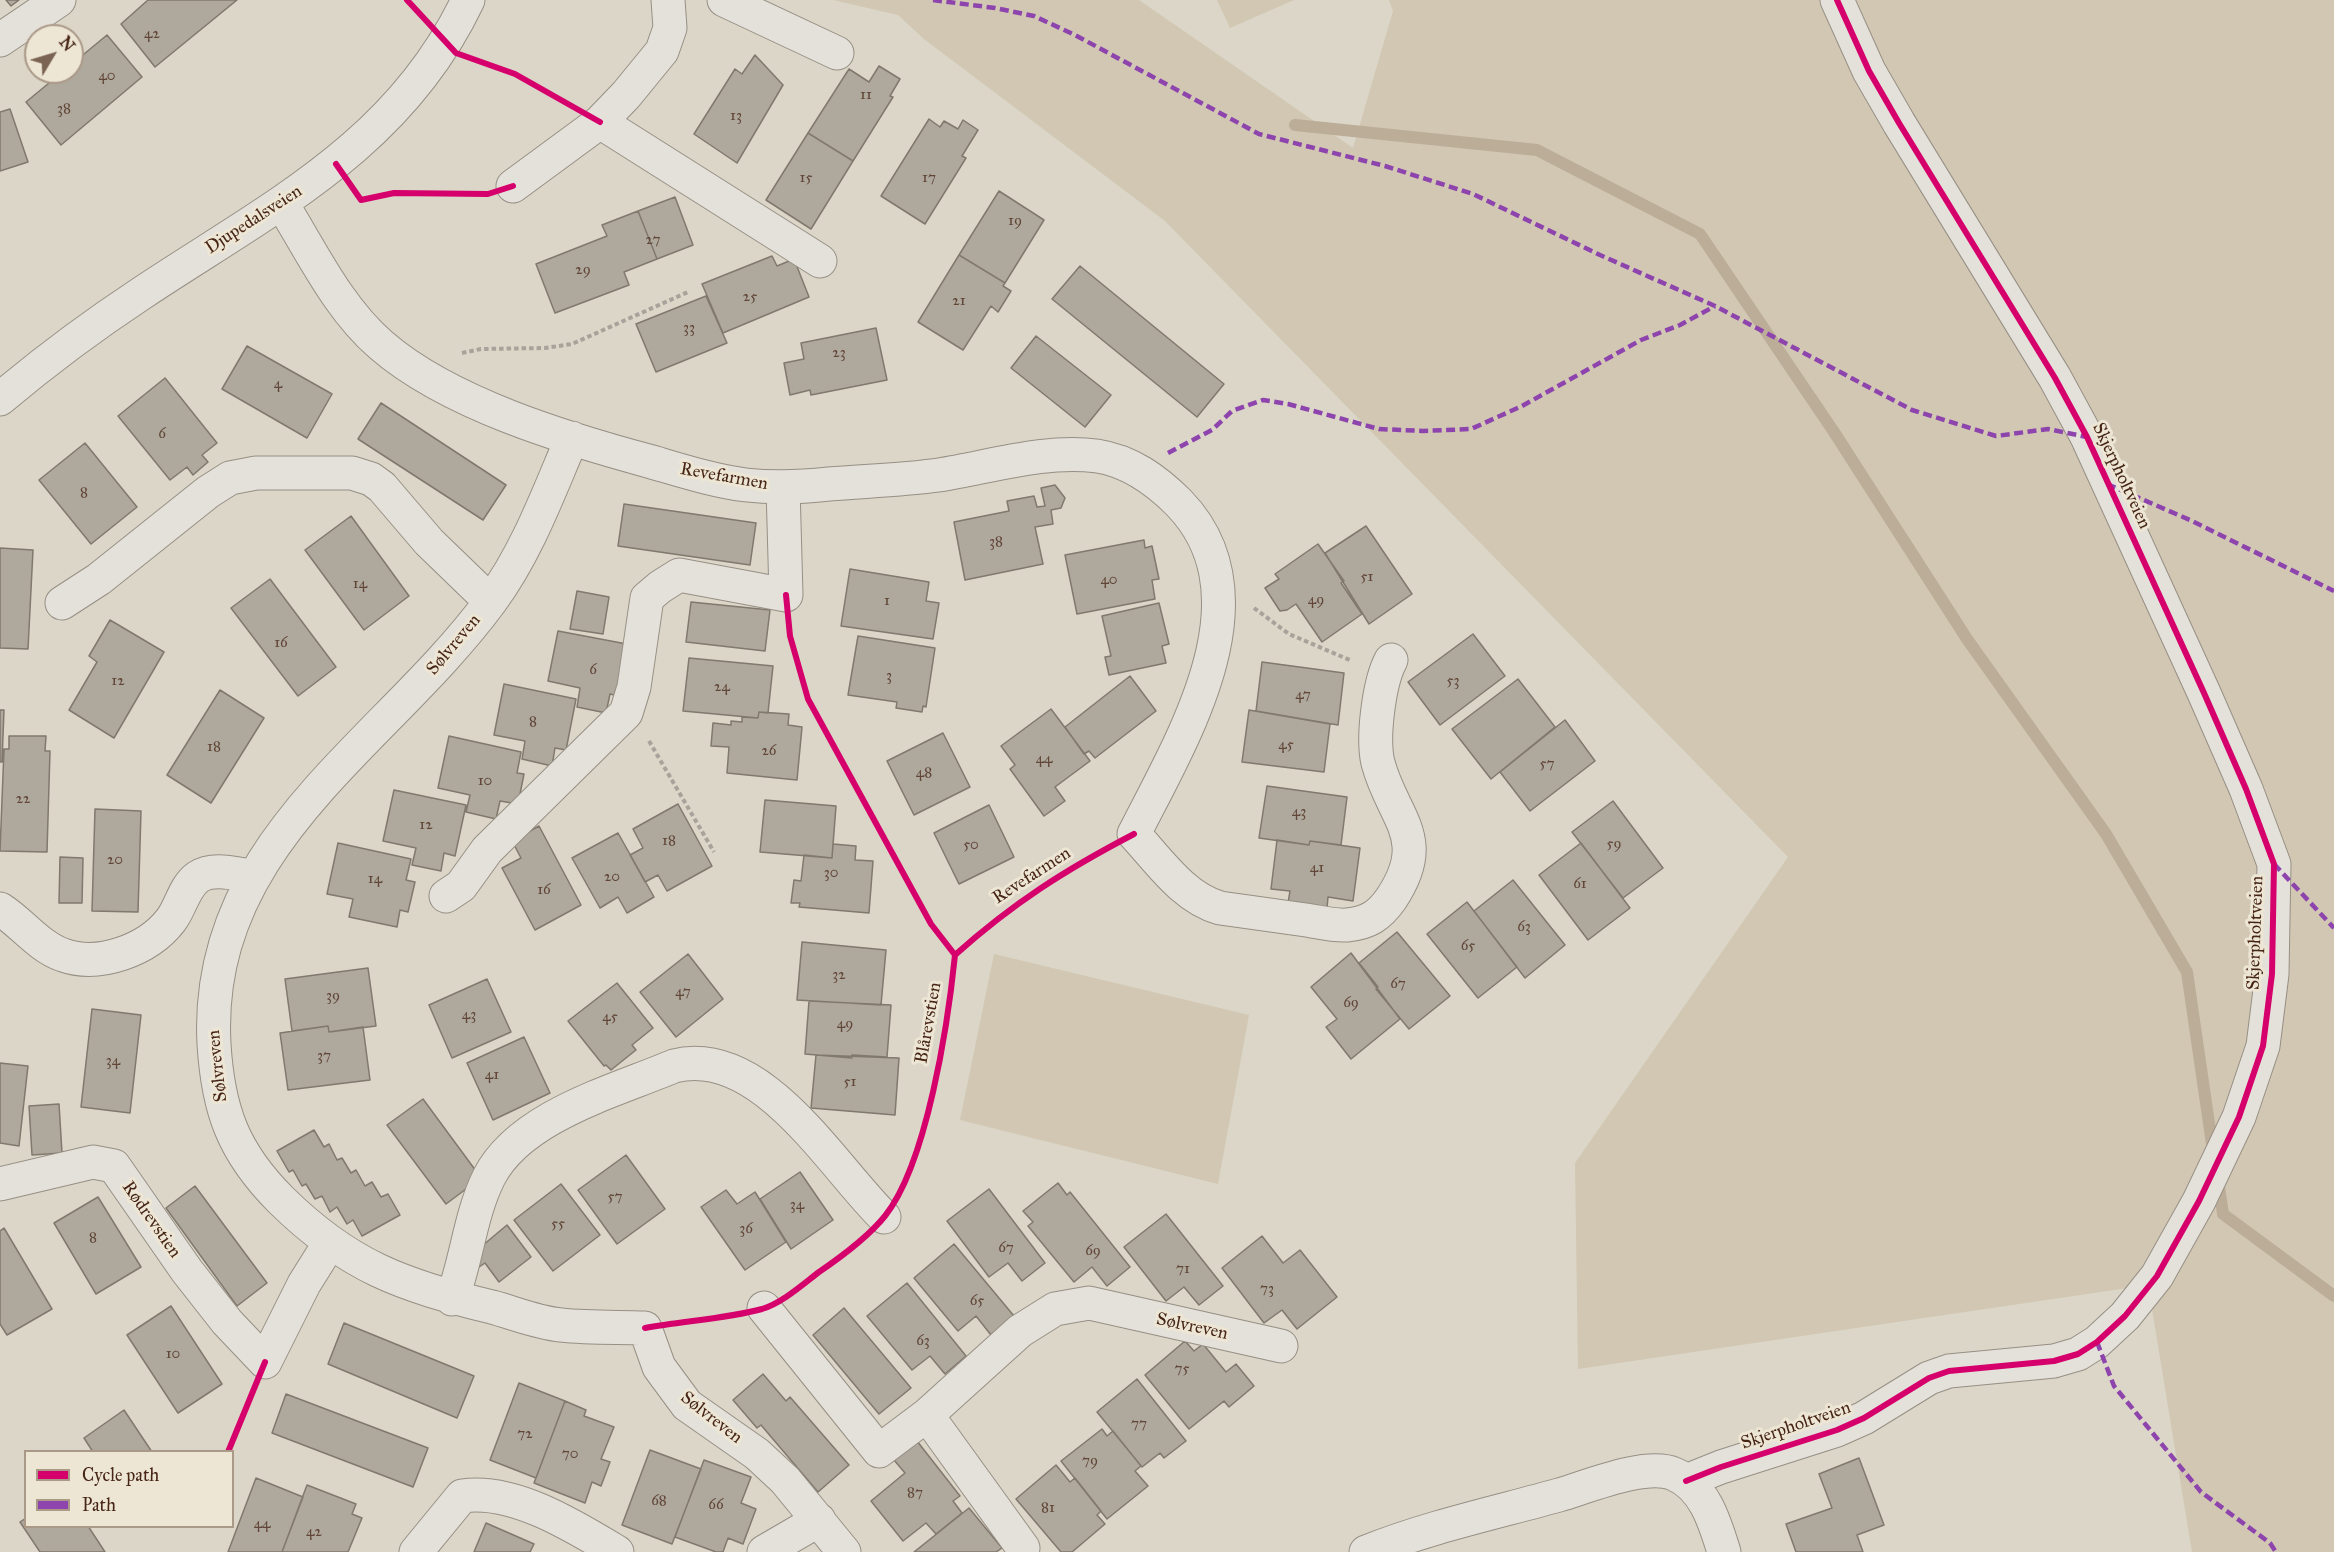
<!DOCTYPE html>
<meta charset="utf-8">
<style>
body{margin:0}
#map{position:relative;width:2334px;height:1552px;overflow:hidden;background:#dbd6c7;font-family:"IM FELL Great Primer",serif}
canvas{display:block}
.legend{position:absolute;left:24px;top:1450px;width:210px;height:78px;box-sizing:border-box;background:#ede6d5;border:2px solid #ab9988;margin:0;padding:8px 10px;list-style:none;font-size:18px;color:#472515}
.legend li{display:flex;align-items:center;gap:12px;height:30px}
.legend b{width:30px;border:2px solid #ab9988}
.north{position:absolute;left:24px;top:24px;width:60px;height:60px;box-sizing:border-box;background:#ede6d5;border:2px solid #ab9988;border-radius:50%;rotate:52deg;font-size:16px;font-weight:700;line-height:24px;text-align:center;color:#472515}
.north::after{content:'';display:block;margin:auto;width:21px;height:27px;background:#7b6353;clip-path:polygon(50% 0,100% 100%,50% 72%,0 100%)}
</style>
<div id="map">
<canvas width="2334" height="1552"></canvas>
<ul class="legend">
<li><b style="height:8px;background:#d6006c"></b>Cycle path</li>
<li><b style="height:8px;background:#8e44ad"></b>Path</li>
</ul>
<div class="north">N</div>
</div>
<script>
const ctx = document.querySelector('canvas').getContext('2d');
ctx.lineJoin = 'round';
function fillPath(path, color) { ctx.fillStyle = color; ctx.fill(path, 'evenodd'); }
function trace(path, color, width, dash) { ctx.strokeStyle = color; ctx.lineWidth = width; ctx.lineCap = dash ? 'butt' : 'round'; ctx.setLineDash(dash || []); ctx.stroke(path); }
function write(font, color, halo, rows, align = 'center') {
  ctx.font = font + ' "IM FELL Great Primer",serif'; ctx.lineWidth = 6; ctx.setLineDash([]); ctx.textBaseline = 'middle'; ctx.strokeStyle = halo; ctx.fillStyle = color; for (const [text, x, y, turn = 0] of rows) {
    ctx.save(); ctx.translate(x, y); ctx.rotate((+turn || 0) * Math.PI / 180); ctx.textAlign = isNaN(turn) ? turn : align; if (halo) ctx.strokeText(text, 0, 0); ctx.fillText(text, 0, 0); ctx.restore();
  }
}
fillPath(new Path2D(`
 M833 0H1139L1353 148 1393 11 1389 0H2334V1552H2192L2148 1285 1578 1369 1575 1163 1788 857 1165 221 924 39 898 15Z
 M1217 0H1294L1230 28Z
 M994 954 1249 1015 1218 1184 960 1120Z`), '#d1c7b3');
trace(new Path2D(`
 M1295 125 1537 150 1700 234 1834 432 1967 639 2106 834 2187 972 2213 1151
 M2218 1180 2223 1214 2334 1296`), '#bcad99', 12);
const building = new Path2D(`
 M6 0H19L11 6Z
 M148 0H237L155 67 121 24Z
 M107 35 142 77 61 145 26 102 55 78 49 72H72V51L78 59Z
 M755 55 783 85 737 163 694 134 735 69 742 74Z
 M879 66 900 79 890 96 893 97 853 161 808 133 849 69 869 82Z
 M10 109 28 162 0 171V112Z
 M929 119 940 127 944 121 958 129 963 120 978 130 962 156 966 158 925 224 881 196Z
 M808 133 853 161 811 229 766 200Z
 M999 191 1044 220 1005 283 959 255Z
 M675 197 693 245 657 259 638 211Z
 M638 211 657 259 624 272 629 285 555 313 536 264 607 236 602 225Z
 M959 255 1005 283 1003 286 1011 291 998 312 991 306 963 350 918 322Z
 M772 256 777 266 794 259 809 297 723 333 702 284Z
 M1080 266 1224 384 1197 417 1052 299Z
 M706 296 727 343 656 372 636 324Z
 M876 328 887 380 811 395 810 390 790 395 784 363 804 359 801 343Z
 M1036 336 1111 395 1085 427 1011 368Z
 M247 346 332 394 307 438 222 389Z
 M165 378 217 443 202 455 208 462 193 475 187 467 170 480 118 416Z
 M381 403 506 485 483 520 358 439Z
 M85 443 137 507 91 544 39 480Z
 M1055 485 1065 498 1061 508 1051 510 1053 524 1035 527 1043 564 965 580 954 522 1009 511 1007 501 1034 496 1037 507 1045 506 1041 488Z
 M624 504 756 523 750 565 618 546Z
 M351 516 409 596 364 630 305 550Z
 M1366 526 1412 594 1369 624 1325 553Z
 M1144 540 1145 548 1152 546 1159 579 1152 580 1155 599 1077 614 1065 555Z
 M1318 544 1344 581 1341 583 1362 614 1322 642 1296 604 1287 610 1280 611 1265 588 1279 579 1275 574Z
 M0 548 33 550 28 649 0 648Z
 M850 569 929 582 926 601 939 603 933 639 841 626Z
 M270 579 336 667 298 696 231 608Z
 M577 591 609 597 603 634 570 629Z
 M691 602 770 610 765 651 686 642Z
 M1159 603 1169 644 1162 646 1166 663 1109 675 1105 657 1111 656 1102 616Z
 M110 620 164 652 114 738 69 710 97 662 89 656Z
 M558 631 632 645 622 697 610 694 606 713 577 707 580 688 548 681Z
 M1473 634 1505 676 1440 725 1408 682Z
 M858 636 935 648 926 707 923 706 922 712 896 708 897 702 848 695Z
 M689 658 773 666 768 713 759 712 758 718 683 711Z
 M1262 662 1344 673 1338 725 1256 711Z
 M1130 676 1156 711 1095 758 1089 751 1084 754 1065 727Z
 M1518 679 1555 727 1491 779 1452 729Z
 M504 684 576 699 566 750 555 748 552 766 522 759 525 741 494 735Z
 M220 690 264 718 211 803 167 775Z
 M1051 709 1090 761 1055 787 1065 801 1044 816 1010 769 1015 765 1001 746Z
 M0 710H4L2 762H0Z
 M1249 710 1330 724 1324 772 1242 762Z
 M759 712 789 714 788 725 802 727 797 780 727 773 729 747 711 746 713 723 731 725V721L742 722V717L758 718Z
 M1565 720 1595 761 1530 811 1500 772Z
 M943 733 970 787 914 815 887 761Z
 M9 736H46L45 751H50L47 852 0 851 4 749H9Z
 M449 736 521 752 517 773 524 774 518 804 500 801 496 819 466 812 470 795 438 788Z
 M1267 786 1347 797 1341 845 1310 841 1309 845 1259 838Z
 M394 790 466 805 455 856 444 853 441 871 412 865 416 848 383 841Z
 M765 800 836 806 832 858 760 852Z
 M1613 801 1663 868 1623 898 1572 832Z
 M678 804 712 866 667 891 658 875 645 882 630 855 643 848 633 829Z
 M989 805 1014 857 959 884 934 833Z
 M95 809 141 811 138 912 92 911Z
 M539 826 581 905 535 930 502 868 521 858 512 841Z
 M618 833 654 897 627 913 618 897 600 908 572 858Z
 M1277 840 1309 845 1310 841 1360 848 1353 901 1328 897 1327 908 1288 903 1290 891 1271 889Z
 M338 843 411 859 406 880 415 882 408 912 400 910 397 927 349 917 353 899 327 894Z
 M1581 843 1630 908 1588 940 1539 875Z
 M833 844 856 846 855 860 873 861 869 913 799 907 800 903H791L794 880 801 881 804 855 832 858Z
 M60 857 83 858 82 903H59Z
 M1513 880 1565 945 1525 978 1474 911Z
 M1467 902 1517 967 1478 998 1427 934Z
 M1397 932 1450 996 1409 1029 1376 989 1378 987 1359 963Z
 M802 942 886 950 881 1005 797 1000Z
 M1351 953 1400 1019 1351 1059 1326 1027 1337 1019 1311 987Z
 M688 954 723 999 676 1037 640 992Z
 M368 968 376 1026 329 1032 328 1026 292 1031 285 979Z
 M487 979 511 1032 452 1058 429 1005Z
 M617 983 653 1028 632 1045 636 1050 611 1070 606 1065 604 1066 568 1021Z
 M809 1001 891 1005 887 1057 852 1055V1058L805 1054Z
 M92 1009 141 1015 130 1113 81 1107Z
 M328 1026 329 1032 363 1027 370 1080 288 1090 280 1033Z
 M524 1037 550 1093 493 1120 467 1063Z
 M816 1055 899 1058 895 1115 811 1108Z
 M0 1063 28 1066 19 1146 0 1143Z
 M423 1099 476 1171 474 1183 446 1204 387 1125Z
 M59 1104 62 1153 32 1155 29 1106Z
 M314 1130 324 1147 329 1144 337 1160 342 1158 351 1173 356 1170 365 1186 372 1182 381 1197 388 1194 400 1215 362 1236 353 1220 347 1224 337 1207 330 1212 322 1196 315 1199 306 1184 302 1186 293 1170 289 1172 277 1151Z
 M626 1155 665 1209 617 1244 578 1190Z
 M800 1172 833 1220 791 1249 760 1199Z
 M1058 1183 1067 1195 1070 1192 1130 1267 1107 1286 1092 1267 1074 1282 1028 1226 1033 1222 1023 1211Z
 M561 1184 600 1235 553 1271 514 1220Z
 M195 1186 267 1283 237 1306 166 1208Z
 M989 1189 1045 1263 1022 1281 1008 1263 989 1277 947 1221Z
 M726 1190 737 1204 755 1192 786 1242 745 1270 701 1207Z
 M98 1197 141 1267 96 1294 54 1223Z
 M1166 1214 1223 1286 1199 1305 1184 1287 1166 1301 1124 1247Z
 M507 1225 531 1257 499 1282 485 1263 479 1267 470 1256Z
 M4 1228 52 1309 7 1335 0 1324V1231Z
 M1262 1236 1283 1263 1300 1250 1337 1297 1297 1329 1282 1310 1264 1323 1222 1268Z
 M954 1244 1014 1316 991 1335 976 1316 958 1331 914 1278Z
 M907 1283 966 1356 945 1374 930 1356 912 1370 867 1316Z
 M171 1306 222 1384 178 1413 127 1335Z
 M844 1308 911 1388 879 1414 813 1335Z
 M344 1323 474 1376 457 1418 328 1364Z
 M1185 1341 1194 1351 1203 1344 1226 1372 1236 1364 1254 1386 1229 1407 1224 1401 1189 1429 1145 1375Z
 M763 1374 786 1401 790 1397 849 1465 818 1492 761 1425 757 1428 733 1400Z
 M1137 1379 1186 1441 1164 1458 1160 1453 1142 1467 1097 1412Z
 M519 1383 565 1401 536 1478 490 1460Z
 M286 1394 428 1448 413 1487 272 1433Z
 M565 1401 586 1410 584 1416 614 1427 601 1459 610 1462 601 1486 592 1482 585 1503 534 1483Z
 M124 1410 152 1452H93L84 1438Z
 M1102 1429 1107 1436 1113 1431 1141 1466 1135 1471 1148 1486 1107 1519 1061 1461Z
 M917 1441 960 1496 953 1501 962 1513 936 1534 926 1523 903 1541 871 1501 905 1473 894 1460Z
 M650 1450 701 1469 672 1544 622 1525Z
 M1859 1458 1884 1525 1857 1535 1863 1552H1796L1786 1524 1832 1508 1819 1474Z
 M704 1460 751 1477 741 1503 756 1509 743 1544 728 1538 723 1552H716L675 1537Z
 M1056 1465 1070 1482 1075 1478 1101 1511 1097 1515 1105 1524 1072 1552H1061L1016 1499Z
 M256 1478 303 1497 282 1552H228Z
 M307 1485 356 1504 352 1514 362 1518 348 1552H282Z
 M969 1508 1002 1548 996 1552H914Z
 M26 1518V1526H88L105 1552H40L20 1522Z
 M486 1523 534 1544 530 1552H474Z`);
fillPath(building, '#aea89d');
trace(building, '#81786e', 1.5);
const minor = new Path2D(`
 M724 0 837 53
 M0 40 59 0
 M600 122 820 261
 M513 186 600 122 626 95 662 51 670 28 668 0
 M282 204C312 252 338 308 381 345 449 404 567 439 652 462 683 471 714 481 746 485 773 488 802 487 829 484 866 481 903 480 939 475 990 467 1045 449 1097 456 1130 461 1156 480 1179 503 1270 597 1182 739 1134 834 1160 862 1183 897 1220 908 1248 912 1277 916 1306 920 1319 922 1334 926 1347 925 1368 923 1379 916 1391 899 1432 838 1393 819 1378 763 1372 738 1379 682 1391 660
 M0 399C45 361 92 326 142 293 268 209 399 146 468 0
 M572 438C548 494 527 552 491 601 385 745 203 842 214 1044 218 1110 233 1152 281 1200 349 1267 402 1285 492 1307 514 1313 538 1323 561 1325 589 1328 617 1327 645 1328L659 1367 687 1405 757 1454 785 1480 844 1552
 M62 603 99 579 208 492 230 478 256 473H352L371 479 382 487 429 542 490 601
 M446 896 461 886 487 850 626 713 634 687 647 598 660 587 679 575 786 595 783 487
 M0 909C21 922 39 947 63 955 99 968 148 950 171 920 181 907 184 887 198 877 213 867 236 874 252 876
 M0 1184 93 1162 114 1166 187 1271 227 1322 265 1362 304 1284 329 1244
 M452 1299C467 1259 470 1215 489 1177 520 1116 615 1091 674 1066 761 1044 831 1165 884 1217
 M764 1308 879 1451 927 1415 1020 1331 1055 1309 1089 1303 1281 1346
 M927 1415 1023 1548
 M1686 1481 1721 1467 1837 1430 1864 1418 1929 1378 1949 1371 2054 1361 2078 1354 2097 1342 2125 1316 2157 1276 2199 1201 2239 1117 2263 1046 2272 974 2274 864 2246 789 2204 693 2087 437 2055 378 1899 123 1869 71 1837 0
 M416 1552 462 1496C513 1488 574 1526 617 1552
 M764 1552 819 1520
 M1366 1552C1429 1527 1494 1513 1559 1495 1587 1487 1646 1462 1674 1474 1705 1487 1715 1523 1724 1552`);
trace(minor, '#978f85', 35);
trace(new Path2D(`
 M462 353 481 349 545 348 572 344 688 292
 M1254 608 1289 634 1352 661
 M649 741 714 852`), '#a9a29b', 4, [4.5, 3]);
trace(minor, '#e4e1da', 33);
trace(new Path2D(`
 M933 0 995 8 1034 16 1075 35 1259 134 1385 166 1473 194 1600 255 1715 306 1912 410 1996 436 2048 429 2087 437
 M1168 453 1212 430 1232 411 1263 400 1288 404 1379 429 1423 431 1471 429 1522 406 1641 340 1680 325 1715 306
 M2107 484 2190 520 2334 591
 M2274 864 2334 928
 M2097 1342 2114 1386 2201 1492 2270 1543 2276 1552`), '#8e44ad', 4.5, [9, 4.5]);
trace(new Path2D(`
 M407 0 456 53 515 74 600 122
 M336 164 361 200 394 193 488 194 513 186
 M955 955C1013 903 1065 870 1134 834
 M645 1328C683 1321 725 1319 762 1309 782 1303 802 1285 819 1272 841 1257 868 1237 885 1216 927 1163 948 1024 955 955L931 924 808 699 790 636 786 595
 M228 1452 265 1362
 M1686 1481 1721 1467 1837 1430 1864 1418 1929 1378 1949 1371 2054 1361 2078 1354 2097 1342 2125 1316 2157 1276 2199 1201 2239 1117 2263 1046 2272 974 2274 864 2246 789 2204 693 2087 437 2055 378 1899 123 1869 71 1837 0`), '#d6006c', 6);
write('15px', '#614637', null, [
 ["42",152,34],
 ["40",107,76],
 ["11",866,95],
 ["38",64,109],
 ["13",736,116],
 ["15",806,178],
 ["17",929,178],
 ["19",1015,221],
 ["27",653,240],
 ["29",583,270],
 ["25",750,297],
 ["21",959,301],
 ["33",689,328],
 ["23",839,353],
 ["4",278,384],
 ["6",162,434],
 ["8",84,493],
 ["38",996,542],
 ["51",1367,577],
 ["40",1109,580],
 ["14",360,584],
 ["49",1316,600],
 ["1",887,601],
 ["16",281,643],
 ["6",593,670],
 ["3",889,676],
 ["12",118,681],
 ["53",1453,681],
 ["24",722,687],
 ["47",1303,695],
 ["8",533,722],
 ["45",1286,745],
 ["18",214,747],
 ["26",769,751],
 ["44",1044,759],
 ["57",1547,764],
 ["48",924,773],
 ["10",485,781],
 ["22",23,799],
 ["43",1299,812],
 ["12",426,825],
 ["18",669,841],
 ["59",1614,844],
 ["50",971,845],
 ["20",115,860],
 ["41",1317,868],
 ["30",831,873],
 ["20",612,877],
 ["14",375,879],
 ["61",1580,884],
 ["16",544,890],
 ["63",1524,927],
 ["65",1468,946],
 ["32",839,975],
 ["67",1398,984],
 ["47",683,992],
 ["39",333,996],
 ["69",1351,1003],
 ["43",469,1015],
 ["45",610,1017],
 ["49",845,1024],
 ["37",324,1056],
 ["34",113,1061],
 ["41",492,1075],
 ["51",850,1082],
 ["57",615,1197],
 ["34",797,1205],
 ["55",558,1224],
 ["36",746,1229],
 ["8",93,1238],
 ["67",1006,1248],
 ["69",1093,1251],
 ["71",1183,1269],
 ["73",1267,1289],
 ["65",977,1301],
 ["63",923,1341],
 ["10",173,1354],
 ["75",1182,1369],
 ["77",1139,1424],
 ["72",525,1434],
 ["70",570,1454],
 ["79",1090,1461],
 ["87",915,1493],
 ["68",659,1501],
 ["66",716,1505],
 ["81",1048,1508],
 ["44",262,1524],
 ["42",314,1532]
]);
write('18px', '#472515', '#ede6d5', [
 ["Djupedalsveien",254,220,-33],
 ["Skjerpholtveien",2121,476,65],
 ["Revefarmen",724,477,10],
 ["Sølvreven",454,645,-50],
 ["Revefarmen",1032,876,-33],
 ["Skjerpholtveien",2256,933,-88],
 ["Blårevstien",929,1023,-80],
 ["Sølvreven",218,1066,-96],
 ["Rødrevstien",151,1220,55],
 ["Sølvreven",1192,1327,12],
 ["Sølvreven",711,1418,38],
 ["Skjerpholtveien",1796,1426,-19]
]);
</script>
